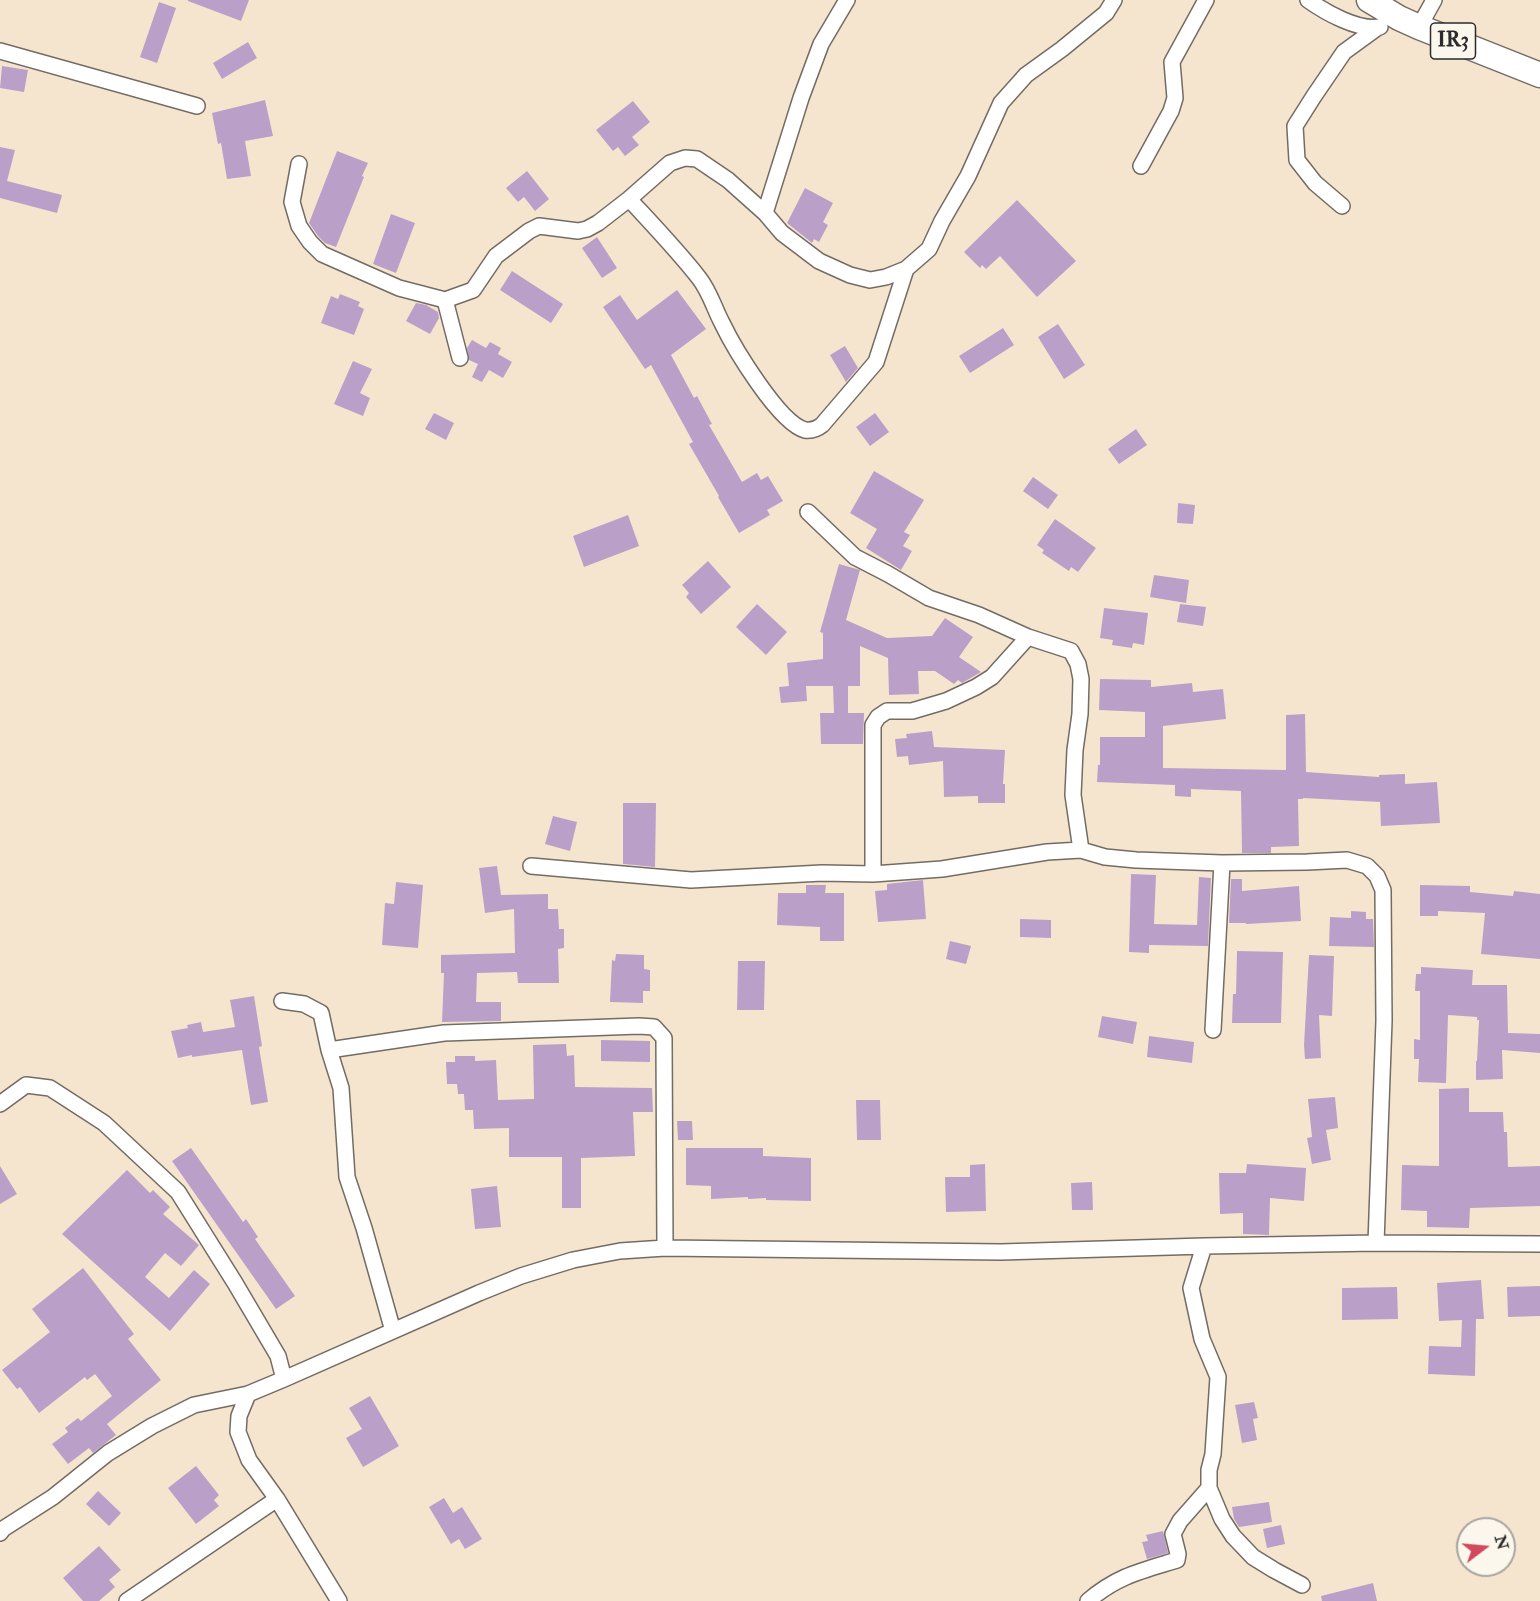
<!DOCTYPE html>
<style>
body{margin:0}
#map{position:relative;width:1540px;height:1601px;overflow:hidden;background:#f6e5ce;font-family:"IM FELL Double Pica",serif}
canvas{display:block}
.north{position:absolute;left:1456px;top:1517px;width:60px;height:60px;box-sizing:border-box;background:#fbf7ec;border:2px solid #a8a59f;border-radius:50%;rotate:74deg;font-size:16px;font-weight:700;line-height:24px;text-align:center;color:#2b2b2b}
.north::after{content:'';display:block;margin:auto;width:21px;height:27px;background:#d1495b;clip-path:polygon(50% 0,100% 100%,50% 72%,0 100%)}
</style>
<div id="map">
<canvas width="1540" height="1601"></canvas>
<div class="north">N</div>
</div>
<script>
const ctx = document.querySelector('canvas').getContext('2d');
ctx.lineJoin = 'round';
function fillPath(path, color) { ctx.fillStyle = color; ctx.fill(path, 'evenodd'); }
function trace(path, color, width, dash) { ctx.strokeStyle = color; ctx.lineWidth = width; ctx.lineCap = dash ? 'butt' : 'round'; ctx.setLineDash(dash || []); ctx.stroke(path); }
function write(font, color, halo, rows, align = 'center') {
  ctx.font = font + ' "IM FELL Double Pica",serif'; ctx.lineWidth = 6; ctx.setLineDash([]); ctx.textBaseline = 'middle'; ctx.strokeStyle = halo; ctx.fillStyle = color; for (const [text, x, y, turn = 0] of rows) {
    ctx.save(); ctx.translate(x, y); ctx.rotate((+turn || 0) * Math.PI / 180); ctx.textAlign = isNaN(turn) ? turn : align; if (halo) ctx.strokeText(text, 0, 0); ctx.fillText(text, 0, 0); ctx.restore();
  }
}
fillPath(new Path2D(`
 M188 0H249L241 21 188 1Z
 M159 2 176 8 157 63 140 57Z
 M248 42 257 58 222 79 213 63Z
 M2 66 28 70 24 92 0 88Z
 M265 100 273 136 245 141 251 176 227 179 221 143 218 144 212 113Z
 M633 101 650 122 632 137 639 145 625 156 618 147 613 151 596 130Z
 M0 147 15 150 7 181 62 195 57 213 0 198Z
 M337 151 368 163 362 176 364 177 336 247 325 243 318 236 309 223Z
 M527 171 549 199 535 211 524 197 518 202 506 188Z
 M805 188 833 203 823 222 828 225 819 242 814 239 812 243 787 223Z
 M1017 200 1076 261 1037 297 1000 256 986 269 982 265 980 268 964 252Z
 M391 214 415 223 396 273 373 264Z
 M597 237 617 268 602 278 582 248Z
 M512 271 563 304 551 323 500 290Z
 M677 290 706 329 671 355 694 398 697 396 712 424 709 425 742 482 757 473 761 480 768 476 783 501 767 510 770 515 739 533 718 497 719 496 689 444 693 442 651 365 645 369 603 307 620 295 637 320Z
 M340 294 360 302 358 306 364 309 354 335 321 323 331 296 338 299Z
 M416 303 426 305 438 312 439 318 430 334 406 321Z
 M1058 324 1085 365 1064 379 1038 337Z
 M1003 328 1014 345 970 373 959 356Z
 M472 340 486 348 490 342 501 348 498 354 512 362 503 378 489 370 482 382 472 377 478 364 469 360 467 348Z
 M845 346 858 368 846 382 830 355Z
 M353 361 372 369 360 393 370 398 363 416 334 404Z
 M434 413 454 423 446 440 425 429Z
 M875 413 889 432 870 446 856 427Z
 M1136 429 1147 445 1119 464 1108 449Z
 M874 471 924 500 904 532 910 535 903 546 912 551 901 570 866 548 877 529 850 513Z
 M1033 477 1058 495 1048 509 1023 491Z
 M1178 503 1195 505 1193 524 1177 523Z
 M628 515 639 546 584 567 573 536Z
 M1055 519 1096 548 1078 572 1071 567 1069 571 1042 553 1044 550 1037 545Z
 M708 561 731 587 701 614 686 597 689 593 682 585Z
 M839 564 860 570 846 620 887 638 932 636 945 618 973 637 959 657 981 672 962 683 958 680 954 684 935 671H918L919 694 889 695 888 658 860 646V686H848V713H864L863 744H821L820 713H834L833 686H806L807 701 781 703 779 687 789 686 787 663 823 659V633L820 632Z
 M1154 575 1189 580 1186 603 1150 597Z
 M757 604 787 632 766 655 736 627Z
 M1180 604 1206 607 1203 626 1177 622Z
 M1104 608 1148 613 1144 645 1133 643 1132 648 1112 645 1113 640 1100 638Z
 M1100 679 1151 680V687L1192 683 1193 692 1223 689 1226 719 1163 726V768L1286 770V715L1305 714 1306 772 1379 777V775L1405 774V784L1437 782 1440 823 1381 826 1380 802 1303 798V799H1298L1299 846 1271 847V853H1242L1241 791 1191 789V797L1175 796V785L1097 782 1098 765H1100V737H1145V712L1099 710Z
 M932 731 934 747 1005 750 1003 784H1005V803H978V796L944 797 943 761 909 765 908 756 897 757 895 739 907 738 906 734Z
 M623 803H656L655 867 623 864Z
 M553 816 577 822 570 851 545 844Z
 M497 866 501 895 548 894V909H558L559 929H564V948L558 949 559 983H518L517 972 477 973 476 1002H501V1021L442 1022 444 973H441V955L515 953 514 909 485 913 479 868Z
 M1131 874 1156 875 1154 924 1197 925 1199 877 1211 878 1208 946 1149 945V953L1129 952Z
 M1231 879H1242V891L1299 886 1301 921 1246 924V923H1229Z
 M923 880 926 919 878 922 875 891 887 890V884Z
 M396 882 423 885 418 948 382 945 385 903 394 904Z
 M806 885H826L825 893H844V941H820V927L777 925 778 893H806Z
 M1420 885 1470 886V892L1513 896 1514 891 1540 894V959L1481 954 1485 913 1438 911V916H1420Z
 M1351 911 1366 912V919H1373L1374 947 1329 946 1330 917 1351 918Z
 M1020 919 1051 920V938L1020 937Z
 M950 941 971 946 966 964 946 959Z
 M1237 951 1283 952 1281 1023H1232L1233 994H1236Z
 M616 954 644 955V969L650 970V991H643V1003L610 1002 612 960 615 961Z
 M1309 955 1334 956 1332 1016 1319 1015 1321 1058 1305 1059 1304 1045Z
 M738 961H765L764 1010H737Z
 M1421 967 1473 970 1472 985H1507L1508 1033 1540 1034V1053L1502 1050 1503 1079 1476 1080V1061H1477L1479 1020H1477V1017L1448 1015 1446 1083 1418 1082 1419 1059H1414V1039L1420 1040V991H1415L1416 974H1421Z
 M254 996 262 1046 259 1047 268 1102 251 1105 242 1050 192 1057V1055L178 1058 171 1031 188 1028 187 1025 201 1022 203 1032 235 1027 230 1000Z
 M1102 1016 1137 1022 1133 1044 1098 1037Z
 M1149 1036 1194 1042 1192 1063 1147 1057Z
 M601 1040 650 1041V1062L601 1061Z
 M566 1044 567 1056 574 1055 575 1087 652 1088 653 1112H633L635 1156 581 1158V1208H562V1157H509V1128L474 1129 473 1110H465L464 1094H458L457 1084H447L446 1062H455V1056H475V1061L496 1060 498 1100 534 1099 533 1045Z
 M1469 1088V1112H1503L1504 1132H1507L1508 1167 1540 1166V1206L1470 1208 1469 1228 1427 1227V1211L1401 1210 1402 1165 1439 1166V1089Z
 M1335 1097 1338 1128 1326 1130 1331 1160 1312 1164 1307 1138 1312 1137 1308 1099Z
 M856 1100H880L881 1140H857Z
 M677 1121H692L693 1140H678Z
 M191 1148 243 1222 246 1219 258 1237 255 1239 295 1296 276 1309 172 1161Z
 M686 1148H763V1156L811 1158V1201L766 1200V1198L748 1199V1197L711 1199V1186L686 1185Z
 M985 1164 986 1211 946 1212 945 1177H970V1165Z
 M1247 1164 1306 1168 1304 1201 1270 1198 1269 1235 1243 1234V1213L1220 1214 1219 1173H1246Z
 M0 1166 17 1194 0 1204Z
 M127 1170 150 1193 153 1190 170 1207 163 1214 199 1245 181 1266 165 1253 145 1277 169 1298 194 1270 210 1284 170 1331 62 1234Z
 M1092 1182 1093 1210H1072L1071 1183Z
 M497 1186 501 1227 475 1229 471 1189Z
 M83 1268 134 1334 128 1339 161 1380 107 1424 116 1435 93 1453 89 1448 68 1464 52 1444 68 1432 65 1428 78 1418 81 1421 112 1396 95 1374 87 1380 85 1377 39 1413 20 1387 17 1389 2 1370 50 1332 32 1309Z
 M1481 1280 1484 1319H1476L1475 1376 1428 1374 1429 1346 1461 1347 1462 1320 1439 1321 1437 1283Z
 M1540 1286V1316L1508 1317 1507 1287Z
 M1397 1287 1398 1319 1342 1320V1288Z
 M370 1396 399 1446 363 1467 346 1438 362 1429 349 1408Z
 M1254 1402 1258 1418 1253 1419 1257 1440 1242 1443 1235 1405Z
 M196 1466 219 1495 214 1500 219 1506 196 1524 168 1488Z
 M98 1491 121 1513 109 1526 86 1504Z
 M444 1498 453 1513 462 1507 482 1539 465 1549 459 1539 451 1544 429 1507Z
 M1269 1502 1272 1522 1239 1527 1234 1519 1232 1507Z
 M1281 1525 1285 1544 1267 1548 1263 1529Z
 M1163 1531 1168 1553 1147 1559 1142 1542 1148 1541 1146 1535Z
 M99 1546 121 1570 109 1580 115 1587 99 1601H83L63 1578Z
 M1373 1583 1377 1601H1322L1321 1596Z`), '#baa0c8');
const minor = new Path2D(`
 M1308 0C1325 12 1358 31 1380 27
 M1419 27 1434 0
 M0 51 197 106
 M299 164 292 202 299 226 310 242 322 254 399 288 445 300 473 290 496 256 529 231 539 226 578 231 587 229 598 223 629 199 670 163 685 158 697 159 728 180 765 213 782 233 819 261 850 275 870 280 886 277 906 269 929 249 942 221 968 176 1001 103 1026 75 1062 49 1106 13 1114 0
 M1141 166 1171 111 1175 98 1172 62 1206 0
 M629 199C653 225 678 251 699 278 710 292 714 308 722 323 734 348 779 423 805 430 812 431 817 429 822 425L876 362 906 269
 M1342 206 1315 183 1297 160 1295 126 1314 96 1344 52 1377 28
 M765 213 801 98 821 44 847 0
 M445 300 460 358
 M808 512 855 557 888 574 929 598 979 615 1028 637 1071 651 1078 664 1081 679 1080 714 1075 750 1073 795 1081 850
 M531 866 691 880 822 873 873 874 942 869 1047 852 1081 850 1105 857 1136 860 1222 863 1307 862 1347 860 1367 866 1377 876 1383 890 1384 1021 1376 1243
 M873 874V725L878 717 887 711H912L946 701 976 687 992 677 1028 637
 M282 1001 304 1004 321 1013 329 1050 341 1088 347 1177 364 1228 393 1331
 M1213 1030 1222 863
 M329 1050 444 1033 639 1026 654 1027 664 1038 665 1248
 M0 1104 26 1085 50 1088 104 1123 178 1192 235 1283 278 1356 284 1379
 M1204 1246 1191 1288 1202 1339 1218 1377 1213 1454 1209 1470V1488L1222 1519 1233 1536 1253 1557 1274 1570 1302 1585
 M0 1533 3 1529 53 1497 108 1453 152 1426 194 1405 248 1394
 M127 1601 277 1499
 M339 1601 277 1499 249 1460 238 1432 239 1416 248 1394 284 1379 479 1293 521 1276 573 1260 620 1251 665 1248 1001 1252 1204 1246 1376 1243 1540 1244
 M1088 1601C1117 1576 1141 1571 1177 1560L1178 1554 1173 1534 1180 1521 1209 1488`);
const primary = new Path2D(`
 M1369 0 1399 18 1419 27 1540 75`);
trace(minor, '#726c64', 18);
trace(primary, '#726c64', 27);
trace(minor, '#fff', 15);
trace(primary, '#fff', 24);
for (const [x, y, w] of [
 [1453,41,45]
]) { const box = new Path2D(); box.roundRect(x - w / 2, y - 18, w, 36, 4.5); ctx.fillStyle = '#fbf7ec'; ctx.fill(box); trace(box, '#2b2b2b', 1.5); }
write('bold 21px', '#2b2b2b', null, [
 ["IR3",1453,41]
]);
</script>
